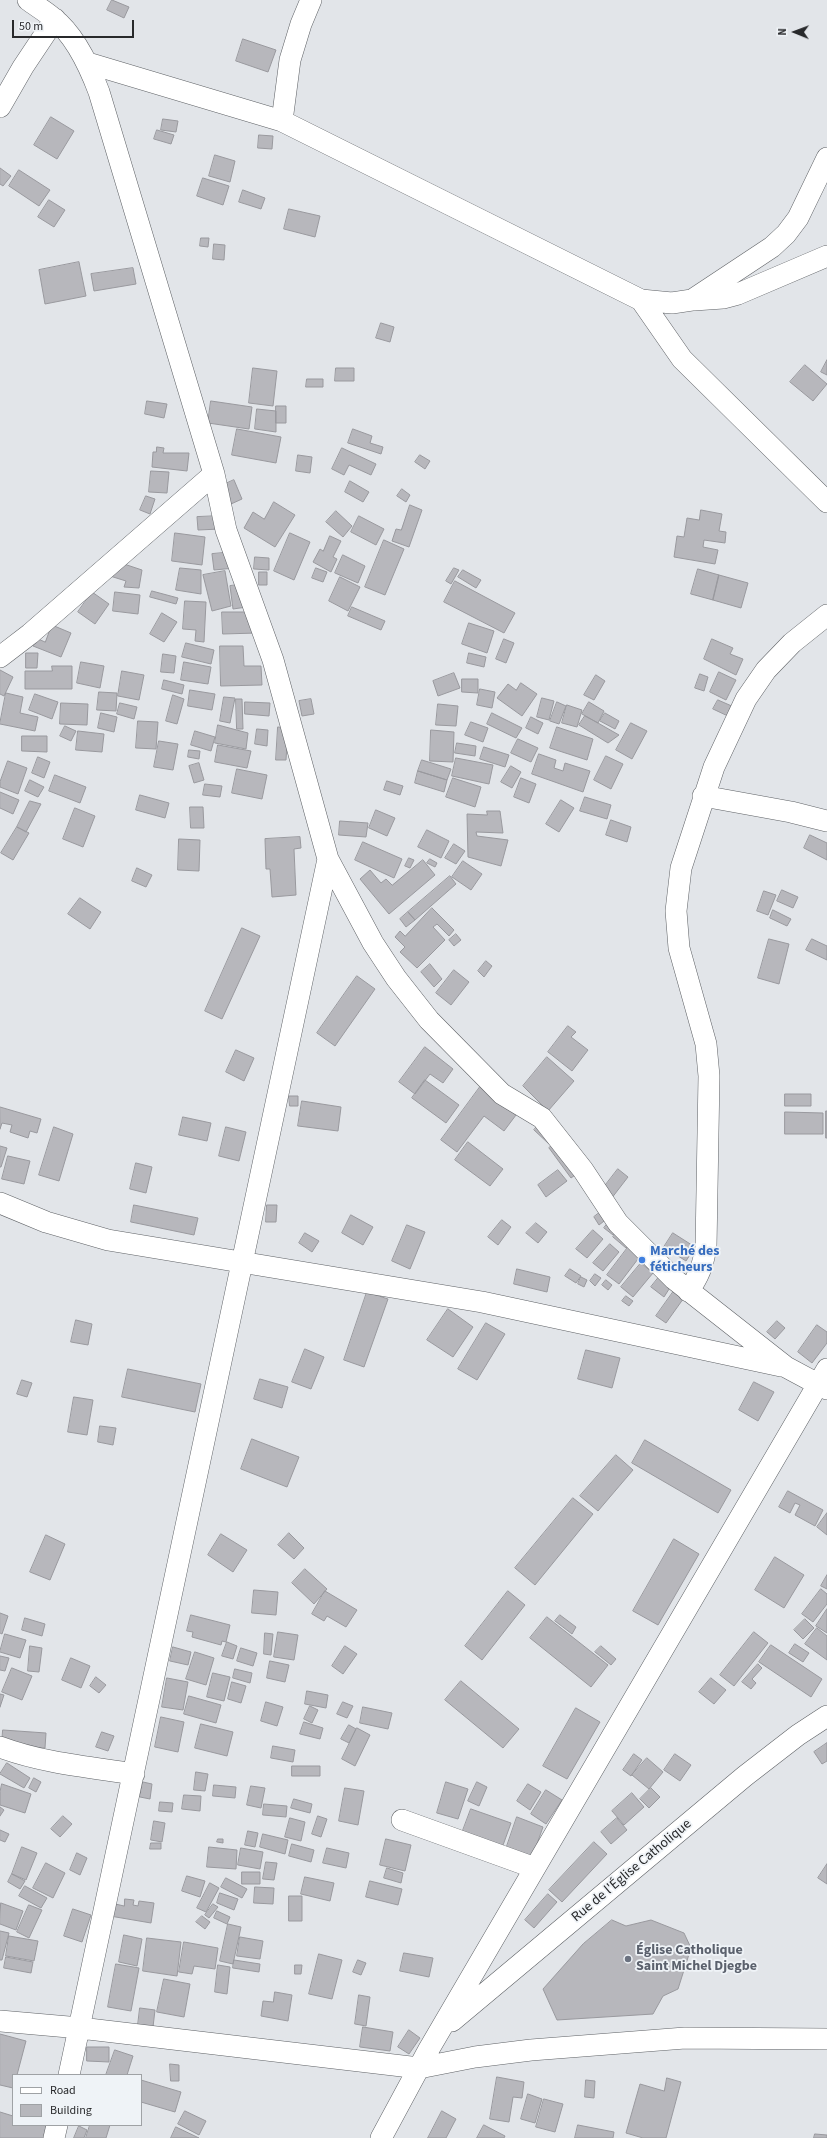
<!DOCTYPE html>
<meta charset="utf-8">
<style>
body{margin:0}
#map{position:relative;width:827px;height:2138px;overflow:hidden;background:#e2e5e9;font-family:"Source Sans 3",sans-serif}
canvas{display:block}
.legend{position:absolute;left:12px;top:2074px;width:130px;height:52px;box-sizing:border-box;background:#eff3f7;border:1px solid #9fa2a5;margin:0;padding:5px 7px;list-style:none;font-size:12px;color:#28292b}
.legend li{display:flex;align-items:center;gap:8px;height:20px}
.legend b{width:20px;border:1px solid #9fa2a5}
.north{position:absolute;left:775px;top:12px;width:40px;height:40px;-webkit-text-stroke:3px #eff3f7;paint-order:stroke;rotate:271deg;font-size:11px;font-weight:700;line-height:16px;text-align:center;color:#28292b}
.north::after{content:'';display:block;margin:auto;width:14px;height:18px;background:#28292b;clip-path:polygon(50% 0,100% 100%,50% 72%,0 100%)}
.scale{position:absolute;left:12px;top:20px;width:122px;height:18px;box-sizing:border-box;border:2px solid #28292b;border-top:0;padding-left:5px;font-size:12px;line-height:14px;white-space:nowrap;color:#28292b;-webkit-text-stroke:3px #eff3f7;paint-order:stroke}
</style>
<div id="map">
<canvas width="827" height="2138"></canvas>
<ul class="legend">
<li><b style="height:5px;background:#fff"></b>Road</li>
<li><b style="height:11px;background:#b7b7bc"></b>Building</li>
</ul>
<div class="north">N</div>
<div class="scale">50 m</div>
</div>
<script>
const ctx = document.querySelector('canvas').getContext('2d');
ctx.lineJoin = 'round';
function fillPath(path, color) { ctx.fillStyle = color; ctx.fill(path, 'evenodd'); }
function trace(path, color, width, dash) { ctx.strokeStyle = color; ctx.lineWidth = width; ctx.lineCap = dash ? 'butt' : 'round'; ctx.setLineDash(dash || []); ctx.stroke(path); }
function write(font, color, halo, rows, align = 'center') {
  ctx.font = font + ' "Source Sans 3",sans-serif'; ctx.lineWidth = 3.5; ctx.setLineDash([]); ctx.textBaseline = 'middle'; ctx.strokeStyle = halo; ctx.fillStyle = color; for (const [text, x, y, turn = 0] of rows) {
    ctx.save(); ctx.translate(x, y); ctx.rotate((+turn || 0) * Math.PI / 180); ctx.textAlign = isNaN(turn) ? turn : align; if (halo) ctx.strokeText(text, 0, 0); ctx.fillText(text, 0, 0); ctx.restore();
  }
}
const building = new Path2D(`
 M112 0 129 7 124 18 107 10Z
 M243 39 276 50 268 72 236 61Z
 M51 117 74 131 57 159 34 145Z
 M163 119 178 121 176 132 161 130Z
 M157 130 174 135 171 144 154 139Z
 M259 135 273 136 272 149 258 148Z
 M215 155 235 161 230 182 209 176Z
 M0 168 11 176 3 186 0 184Z
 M19 170 50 190 39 206 9 186Z
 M203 178 229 186 223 205 197 196Z
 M243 190 265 198 261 209 239 202Z
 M49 200 65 210 54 227 38 217Z
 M289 209 320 216 315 237 284 229Z
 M201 238H209L208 247 200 246Z
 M214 244 225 245 224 260 213 259Z
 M79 262 86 296 45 304 39 270Z
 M133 268 136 284 94 291 91 274Z
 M381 323 394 327 390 342 376 338Z
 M827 360V375L821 372Z
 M805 365 827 384 813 401 790 382Z
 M253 368 277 371 273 406 249 403Z
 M336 368H354V381H335Z
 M307 379H323V387H306Z
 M147 401 167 404 164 418 145 414Z
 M211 401 252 407 249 429 208 423Z
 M276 406H286V423H276Z
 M257 409 276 411V432L255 429Z
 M237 429 281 437 276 463 232 455Z
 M353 429 372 436 370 443 383 447 381 454 348 443Z
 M157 447 164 448 163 453H189L187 471 152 467 153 452H156Z
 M342 448 376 464 371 475 349 465 344 475 332 469Z
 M298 455 312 457 310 473 296 471Z
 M420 455 430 461 425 469 415 462Z
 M151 471 169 472 167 493 149 492Z
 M234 480 242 499 231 504 223 485Z
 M350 481 369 492 363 502 345 492Z
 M402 489 410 495 406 502 397 496Z
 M146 496 155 499 150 514 140 510Z
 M274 502 295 515 275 547 244 528 253 512 264 519Z
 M410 505 422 510 409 547 392 541 396 529 401 530Z
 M701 510 722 514 719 531 726 532 725 543 704 540 703 547 718 550 715 564 674 557 677 536 684 537 687 518 699 520Z
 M336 511 352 526 343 537 326 522Z
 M220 516V529L198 530 197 517Z
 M359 516 384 529 376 545 351 532Z
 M175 533 205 537 202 565 172 561Z
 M290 533 310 542 294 580 274 571Z
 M330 536 341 541 333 557 337 559 331 572 313 562 320 549 323 551Z
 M384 540 404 549 385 595 365 587Z
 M234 552 235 568 214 570 212 554Z
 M343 555 365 566 358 583 335 573Z
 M255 557 269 558V570L254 569Z
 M115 561 142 570 139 588 124 587 126 581 110 576Z
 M180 568 201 570V594L176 590Z
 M316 568 327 572 323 582 312 578Z
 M454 568 459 570 451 584 446 581Z
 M698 569 719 575 713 600 691 594Z
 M463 570 481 580 476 588 458 577Z
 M225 571 231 606 212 611 203 575Z
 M259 572H267V585H259Z
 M719 575 748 583 741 608 713 600Z
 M340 577 360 587 348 611 329 601Z
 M455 581 515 613 504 633 444 602Z
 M244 584 247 607 233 609 230 586Z
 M152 591 178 598 176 604 150 597Z
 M92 592 109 604 95 624 78 612Z
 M115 592 140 595 138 614 113 611Z
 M185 601 206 602 204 642 195 641 196 630 183 629Z
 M352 607 385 621 381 630 348 616Z
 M222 612H251L257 633 223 634Z
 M162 613 177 622 164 642 150 634Z
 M469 623 494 631 487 653 462 644Z
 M52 625 71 633 61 657 33 646 36 638 45 642Z
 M504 639 514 643 506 663 496 659Z
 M712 639 733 648 730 654 743 659 736 675 704 659Z
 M186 643 214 650 211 664 182 657Z
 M220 646H243L244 666H261L262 685 221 686Z
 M26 653H38L37 668H26Z
 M469 653 486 657 484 667 467 663Z
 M163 654 176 656 174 673 161 672Z
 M81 662 104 666 100 688 77 683Z
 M184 662 211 667 208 684 181 680Z
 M52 666H72V689H25V671H52Z
 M0 670 13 677 4 696 0 694Z
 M122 671 144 675 139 700 118 696Z
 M719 672 736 680 726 700 710 692Z
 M454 673 460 688 438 696 433 681Z
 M700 674 708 677 704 691 695 688Z
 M596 675 605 681 594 700 584 695Z
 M462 679H478V693L462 692Z
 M164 680 184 685 182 694 162 689Z
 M521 683 537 694 522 716 497 698 508 684 516 690Z
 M480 689 495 692 492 708 477 705Z
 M190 690 215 694 212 710 188 706Z
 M99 692 117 693 116 711 97 710Z
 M6 693 23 697 20 713 38 717 35 731 0 724Z
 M35 694 58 702 52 719 29 710Z
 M173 695 184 699 177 724 166 721Z
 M224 697 235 698 230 723 220 721Z
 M542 698 554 701 549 720 537 717Z
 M236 699H242L243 729H237Z
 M311 699 314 714 302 716 299 701Z
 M718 700 734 707 730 717 713 709Z
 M245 702 270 703 269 716 245 714Z
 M557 702 566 706 559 724 550 721Z
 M589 702 604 711 598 723 582 714Z
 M61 703 88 704 87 725 60 724Z
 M120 703 137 707 134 719 117 714Z
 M438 704 458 706 456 726 436 725Z
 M567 705 582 710 577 727 562 723Z
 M101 713 117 717 114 732 98 728Z
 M492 713 522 728 516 738 487 724Z
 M605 713 619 721 615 729 600 721Z
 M585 716 598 723 619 735 608 743 579 725Z
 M531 717 543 723 538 734 526 728Z
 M138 721 158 722 156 749 136 748Z
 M471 722 488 728 483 742 465 735Z
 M631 723 647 731 632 759 616 750Z
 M218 725 248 733 246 749 215 743Z
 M65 726 76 731 71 741 60 736Z
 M278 727 288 728 286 760H276Z
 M557 727 593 739 587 760 550 748Z
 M257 729 268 730 267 746 255 744Z
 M431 730 454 732 453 762 430 761Z
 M78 731 104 734 102 752 76 750Z
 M195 731 215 737 211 751 191 745Z
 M22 736H47V752L22 751Z
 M518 739 538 748 531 762 511 753Z
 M159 741 178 744 173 770 154 767Z
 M457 743 476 746 475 756 455 753Z
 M218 745 251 751 247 768 215 762Z
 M484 747 509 755 505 767 480 759Z
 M189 750 200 751 199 759 188 757Z
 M539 754 556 760 554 768 563 771 565 763 590 771 583 792 532 774Z
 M606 756 623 764 611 789 594 780Z
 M38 757 50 762 44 778 32 773Z
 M456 758 493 765 489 784 452 776Z
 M422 760 451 769 447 780 418 771Z
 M8 761 27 768 18 794 0 787V782Z
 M199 763 204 780 194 783 189 766Z
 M511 766 521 772 512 788 501 782Z
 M237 769 267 775 262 799 232 793Z
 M418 771 447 780 444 792 415 783Z
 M55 775 86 787 80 803 49 791Z
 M453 778 481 787 475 807 446 797Z
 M521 778 536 784 529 803 514 797Z
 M30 780 44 787 38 797 25 791Z
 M387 781 403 786 400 795 384 790Z
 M205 784 222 786 220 797 203 795Z
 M0 792 19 800 13 814 0 808Z
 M140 795 169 803 165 818 136 810Z
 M585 797 611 805 607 819 580 811Z
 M561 800 574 808 559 832 546 824Z
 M30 801 41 804 26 832 17 827Z
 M190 807H203L204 828H191Z
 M75 808 95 816 83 847 63 839Z
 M376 810 395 818 387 836 369 828Z
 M487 811H500L503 833 476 832 477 836 508 840 501 866 468 857 467 814 487 815Z
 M611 820 631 827 627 842 606 835Z
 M340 821 368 823 366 837 339 835Z
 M17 827 29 833 13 860 1 853Z
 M427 830 449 841 441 858 418 847Z
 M810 835 827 843V860L804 848Z
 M300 837 301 848 294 849 296 895 272 897 270 869H266L265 839Z
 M179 839 200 840 199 871 178 870Z
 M363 842 402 859 394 878 355 860Z
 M454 844 465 851 456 864 445 858Z
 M409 858 414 860 410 868 405 866Z
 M430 859 437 863 435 867 427 863Z
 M423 860 435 875 389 914 360 879 370 870 381 883 386 879 392 885Z
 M463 861 482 874 471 890 452 877Z
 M137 868 152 875 146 887 132 881Z
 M450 876 456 884 415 920 408 912Z
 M782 890 798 897 793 908 777 901Z
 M764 891 776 895 768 915 757 911Z
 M80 898 101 912 90 929 68 914Z
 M432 908 454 930 449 936 437 924 433 927 445 940 417 968 400 952 405 947 395 937 400 931 405 936Z
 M773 910 791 919 787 926 770 918Z
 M408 912 415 920 406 927 400 919Z
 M242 928 260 936 222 1019 205 1011Z
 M456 934 461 940 454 946 449 940Z
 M769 939 789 944 779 984 758 978Z
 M812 939 827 946V960L806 950Z
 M486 961 492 966 484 977 478 971Z
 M430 964 442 979 434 987 421 972Z
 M454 970 469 982 451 1005 436 993Z
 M357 976 375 989 335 1046 317 1033Z
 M568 1026 576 1032 571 1037 588 1050 572 1071 548 1052Z
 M425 1047 453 1069 443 1083 430 1074 415 1094 399 1082Z
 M236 1050 254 1058 244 1081 226 1072Z
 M547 1057 574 1081 548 1111 523 1086Z
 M425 1080 459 1105 446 1123 412 1098Z
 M480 1087 516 1115 504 1131 484 1116 457 1152 441 1140Z
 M785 1094H811V1106H785Z
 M289 1096H298V1106H290Z
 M302 1101 341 1107 338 1131 298 1126Z
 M0 1107 41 1119 37 1133 30 1131 28 1138 10 1132 12 1125 2 1123 0 1129Z
 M826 1111H827V1138H826Z
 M785 1112 823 1113V1134H785Z
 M183 1117 211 1123 207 1141 179 1135Z
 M540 1123 555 1138 549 1144 534 1130Z
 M54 1127 73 1134 59 1181 39 1175Z
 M226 1127 246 1132 239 1161 219 1156Z
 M468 1142 503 1169 490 1186 455 1160Z
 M556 1142 578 1173 571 1178 549 1148Z
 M0 1146 7 1148 1 1167H0Z
 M8 1156 30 1161 24 1184 2 1179Z
 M136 1163 152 1167 146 1193 130 1189Z
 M618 1169 628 1177 611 1199 601 1191Z
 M558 1170 567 1181 546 1197 538 1185Z
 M134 1205 198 1218 194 1235 131 1222Z
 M267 1205H277L276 1222H266Z
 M603 1210 608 1218 599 1225 594 1217Z
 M351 1215 373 1227 363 1245 342 1233Z
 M611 1219 620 1226 613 1235 604 1228Z
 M502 1220 511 1227 498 1245 488 1237Z
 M536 1223 547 1232 538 1243 526 1233Z
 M407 1225 425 1232 410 1269 392 1261Z
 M593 1230 603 1239 587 1258 576 1249Z
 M619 1230 632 1241 626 1248 613 1237Z
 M305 1233 319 1241 312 1252 299 1243Z
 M673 1233 695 1247 686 1261 664 1247Z
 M610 1244 619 1252 603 1271 593 1263Z
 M629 1246 641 1255 619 1284 607 1275Z
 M641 1263 653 1273 633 1297 621 1287Z
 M517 1269 550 1277 547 1292 514 1284Z
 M570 1269 581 1276 576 1283 565 1276Z
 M595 1274 601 1278 595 1286 590 1281Z
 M581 1277 587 1280 584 1287 578 1284Z
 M659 1277 671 1286 664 1297 651 1287Z
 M606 1280 612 1285 608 1290 602 1285Z
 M676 1288 686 1295 666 1323 656 1316Z
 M367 1292 388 1299 364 1367 344 1360Z
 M626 1296 633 1301 629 1306 622 1301Z
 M448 1309 473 1327 453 1357 427 1340Z
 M76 1320 92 1324 88 1345 71 1342Z
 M777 1321 785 1328 775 1339 767 1332Z
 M486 1323 505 1334 477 1380 458 1369Z
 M817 1325 827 1332V1343L812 1363 798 1352Z
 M305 1349 324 1357 311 1389 292 1382Z
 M586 1350 620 1358 612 1388 578 1379Z
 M128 1369 201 1384 195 1412 122 1397Z
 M260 1379 288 1387 282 1408 254 1399Z
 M22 1380 32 1383 27 1397 17 1394Z
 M754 1382 774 1392 758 1421 739 1410Z
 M74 1397 93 1400 87 1435 68 1432Z
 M100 1426 116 1428 113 1445 98 1442Z
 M252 1439 299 1457 287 1487 241 1469Z
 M645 1440 731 1490 718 1513 632 1463Z
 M616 1455 633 1470 598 1511 580 1496Z
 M788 1491 823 1510 815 1526 795 1515 800 1505 795 1503 790 1513 779 1507Z
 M573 1498 593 1514 535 1585 515 1568Z
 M827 1513V1535L817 1527Z
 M289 1533 304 1548 294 1559 278 1545Z
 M221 1534 247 1550 233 1572 208 1555Z
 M46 1535 65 1544 50 1580 30 1572Z
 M674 1539 699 1554 658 1625 633 1611Z
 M775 1557 804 1575 784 1608 755 1590Z
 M305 1569 327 1589 314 1604 292 1583Z
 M827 1575V1589L821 1586Z
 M821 1589 827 1594V1604L813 1622 802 1614Z
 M254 1590 278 1592 276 1615 252 1613Z
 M325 1591 357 1610 346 1627 327 1616 324 1621 312 1614Z
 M508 1591 525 1605 482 1660 465 1646Z
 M827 1609V1633L816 1626Z
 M0 1613 8 1616 2 1634 0 1633Z
 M191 1615 230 1625 226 1642 222 1641 221 1645 192 1637 193 1632 187 1631Z
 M560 1615 576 1627 572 1634 555 1621Z
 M547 1617 608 1665 591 1687 530 1638Z
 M25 1618 45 1624 42 1636 22 1630Z
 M805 1619 814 1628 803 1639 794 1630Z
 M817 1628 827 1636V1660L805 1644Z
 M278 1632 298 1635 294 1660 274 1657Z
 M754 1632 768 1643 734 1686 720 1675Z
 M265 1633 273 1634 271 1655 264 1654Z
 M5 1634 26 1640 20 1658 0 1652Z
 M227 1642 237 1646 233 1659 222 1656Z
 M795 1644 809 1653 803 1662 789 1653Z
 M771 1645 822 1679 811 1697 759 1662Z
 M30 1646 42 1648 39 1672 28 1671Z
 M345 1646 357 1654 343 1674 332 1666Z
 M601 1646 616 1659 611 1665 595 1652Z
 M173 1647 191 1652 188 1665 170 1661Z
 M241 1648 257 1653 253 1666 237 1661Z
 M195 1652 214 1658 206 1685 186 1679Z
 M0 1656 9 1658 5 1671 0 1670Z
 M71 1658 90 1666 81 1688 62 1680Z
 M270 1661 289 1665 285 1682 267 1678Z
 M758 1664 762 1668 752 1679 756 1683 751 1689 742 1682Z
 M12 1668 32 1676 22 1700 2 1692Z
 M235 1669 252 1673 250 1683 233 1678Z
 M213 1673 230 1677 224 1701 207 1697Z
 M96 1677 106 1685 99 1693 90 1686Z
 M167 1678 188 1682 183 1710 162 1707Z
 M711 1678 726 1690 714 1704 699 1692Z
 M461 1681 519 1729 503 1748 445 1700Z
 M232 1682 246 1686 241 1703 228 1699Z
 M307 1691 328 1695 326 1708 305 1704Z
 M0 1694 4 1695 0 1707Z
 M189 1696 221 1705 216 1723 184 1714Z
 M266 1702 283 1707 277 1726 261 1721Z
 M343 1702 353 1706 347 1718 337 1714Z
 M310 1706 318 1710 312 1723 304 1719Z
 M363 1707 392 1713 388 1729 360 1723Z
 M576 1708 600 1722 567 1779 543 1766Z
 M161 1717 184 1722 178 1752 155 1747Z
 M304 1722 323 1728 320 1739 300 1734Z
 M201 1724 233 1732 227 1756 195 1748Z
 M349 1725 356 1729 349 1743 341 1739Z
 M357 1728 370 1735 355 1766 342 1759Z
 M3 1730 46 1733 45 1748 2 1745Z
 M102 1732 114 1736 108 1751 96 1747Z
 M827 1743V1761L822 1764 814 1752Z
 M273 1746 295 1750 293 1762 271 1758Z
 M634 1754 642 1760 631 1776 623 1770Z
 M675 1754 691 1765 680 1781 664 1770Z
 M647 1758 663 1772 649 1789 632 1775Z
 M7 1763 30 1778 24 1788 0 1774Z
 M292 1766H320V1776H292Z
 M196 1772 208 1774 205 1791 194 1790Z
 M34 1778 41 1782 36 1792 29 1788Z
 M143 1782 152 1784 150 1799 140 1797Z
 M446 1782 468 1789 458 1819 437 1813Z
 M477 1782 487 1787 479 1806 468 1801Z
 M2 1784 31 1794 25 1813 0 1805V1792Z
 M528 1784 541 1792 530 1810 517 1801Z
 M214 1785 236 1787 235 1798 213 1796Z
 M251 1786 265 1788 261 1808 247 1805Z
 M345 1788 364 1791 358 1825 339 1821Z
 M651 1788 660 1797 649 1808 640 1799Z
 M546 1790 562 1800 546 1824 531 1814Z
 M632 1793 644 1807 624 1825 612 1811Z
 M184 1795 201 1796 200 1811 182 1809Z
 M294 1799 312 1804 310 1813 291 1808Z
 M160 1802 173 1803 172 1812 159 1811Z
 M264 1804 287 1806 286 1817 263 1815Z
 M0 1807 4 1810 0 1816Z
 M471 1809 511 1823 502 1848 462 1833Z
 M63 1816 72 1824 60 1837 51 1829Z
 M318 1816 327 1819 321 1837 312 1834Z
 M517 1817 543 1827 532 1858 506 1849Z
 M290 1818 305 1822 301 1841 285 1837Z
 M617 1818 627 1830 611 1844 601 1832Z
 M154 1821 165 1823 162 1842 151 1840Z
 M0 1830 9 1834 5 1842 0 1840Z
 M248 1831 258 1833 255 1847 245 1845Z
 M263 1834 288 1840 285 1854 260 1847Z
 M218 1839H223V1843L217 1842Z
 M386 1839 411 1845 405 1871 380 1865Z
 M594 1842 607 1854 562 1902 549 1890Z
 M151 1843H161V1849H150Z
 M292 1844 314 1850 311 1862 289 1856Z
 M22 1847 37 1853 26 1880 12 1874Z
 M209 1847 237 1850 236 1869 207 1867Z
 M241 1848 263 1852 260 1869 238 1865Z
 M327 1848 349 1853 346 1868 323 1863Z
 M77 1853 87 1858 80 1875 70 1870Z
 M266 1862 277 1863 274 1880 263 1879Z
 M46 1863 65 1873 53 1898 33 1888Z
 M827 1864V1884L818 1878Z
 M387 1868 403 1873 401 1883 384 1878Z
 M242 1872H260V1884H242Z
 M12 1874 25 1881 20 1889 8 1882Z
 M187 1876 205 1881 200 1897 182 1891Z
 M305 1877 334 1883 330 1901 301 1894Z
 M226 1878 247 1889 242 1898 221 1887Z
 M370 1881 402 1889 398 1905 366 1897Z
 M210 1883 219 1888 206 1912 197 1908Z
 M25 1886 47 1898 41 1908 19 1896Z
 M255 1887 274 1888 273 1904 254 1903Z
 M220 1893 238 1899 234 1910 217 1903Z
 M548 1894 557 1902 534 1928 525 1920Z
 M289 1896H302V1921H289Z
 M125 1899 134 1900 133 1905 138 1906 139 1901 154 1903 151 1923 110 1916 111 1903 124 1906Z
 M1 1903 23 1911 16 1930 0 1924Z
 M213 1904 218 1907 209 1918 205 1915Z
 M29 1905 42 1910 29 1938 17 1932Z
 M73 1909 91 1915 82 1942 64 1936Z
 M217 1911 230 1917 227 1924 214 1918Z
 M202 1916 210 1922 205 1929 196 1922Z
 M612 1920 626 1926 651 1920 684 1933 691 1948 678 1989 663 1996 653 2014 557 2020 543 1989 583 1944Z
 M228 1924 241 1927 233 1964 220 1961Z
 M0 1931 9 1933 2 1960H0Z
 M124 1935 142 1939 137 1966 119 1962Z
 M9 1936 38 1941 34 1961 6 1956Z
 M240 1937 263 1941 260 1959 237 1956Z
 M147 1938 181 1942 177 1976 143 1971Z
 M184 1942 218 1948 215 1969 194 1966 192 1974 179 1972Z
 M404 1953 433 1958 429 1977 400 1971Z
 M319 1954 342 1960 332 1999 309 1994Z
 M6 1957 33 1962 31 1973 4 1968Z
 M234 1960 260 1964 259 1972 233 1968Z
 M358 1960 366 1963 361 1975 353 1972Z
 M116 1964 139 1968 131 2011 108 2007Z
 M218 1965 230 1967 227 1994 215 1992Z
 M295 1965H302L301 1974H295Z
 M164 1979 190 1984 184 2017 157 2012Z
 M275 1992 292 1995 288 2021 261 2016 263 2001 273 2002Z
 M359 1995 370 1997 366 2026 355 2024Z
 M140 2008 155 2010 153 2027 138 2025Z
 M363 2027 393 2032 390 2051 360 2047Z
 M409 2030 420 2038 409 2054 398 2047Z
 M0 2034 26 2041 17 2075H13V2088L0 2085Z
 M87 2047H109V2062L87 2061Z
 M115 2050 133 2056 127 2075H106Z
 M170 2064 179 2065V2081H171Z
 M497 2077 524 2082 522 2098 513 2097 509 2122 490 2119Z
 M667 2078 681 2082 666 2138H643L626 2133 640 2084 664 2091Z
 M141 2080 181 2092 175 2112 141 2102Z
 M586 2080 595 2081 594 2098 585 2097Z
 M528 2094 542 2099 535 2123 521 2119Z
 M544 2099 563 2104 555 2132 536 2127Z
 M185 2111 206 2121 199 2135 178 2124Z
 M442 2111 456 2119 446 2138H428Z
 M0 2112 13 2116V2125H43L53 2128 49 2138H0Z
 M90 2125H110L106 2138H86Z
 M484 2125 505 2136 504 2138H477Z
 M578 2125 614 2132 613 2138H575Z
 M79 2126 87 2130 84 2138H74Z
 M176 2127 199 2138H171Z
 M815 2134 827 2135V2138H814Z`);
fillPath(building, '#b7b7bc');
trace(building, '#99999e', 1);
const minor = new Path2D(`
 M28 0C36 6 45 11 53 18 75 35 90 68 99 92L214 474 226 530 273 660 328 859 373 943 396 978 429 1020 502 1094 542 1118 583 1170 618 1223 674 1279 786 1367 827 1389
 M88 63 282 121 641 300 672 303 692 300 772 247 786 234 798 218 827 158
 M0 107 23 67 55 19
 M282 121 290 60 301 24 311 0
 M641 300 682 359 827 502
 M694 300 723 298 738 294 827 256
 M0 657 30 634 214 474
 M703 796 791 812 827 821
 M0 1203 46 1222 108 1240 482 1302 781 1366
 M688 1291C699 1277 703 1265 706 1247L709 1076 706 1044 679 948 676 911 681 868 714 767 746 699 766 670 792 643 827 615
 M0 1747C43 1763 89 1767 134 1774
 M402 1820 535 1868
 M0 2021 80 2028 419 2068 475 2057 531 2050 685 2038 827 2039
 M452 2021 745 1776 798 1735 827 1716
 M69 2075 328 859
 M54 2138 57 2125
 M381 2138 429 2049 827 1369`);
trace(minor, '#5f6266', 22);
trace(minor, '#fff', 21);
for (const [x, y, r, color] of [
 [642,1260,4,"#3f7fe0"],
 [628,1959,4,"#6b7280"]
]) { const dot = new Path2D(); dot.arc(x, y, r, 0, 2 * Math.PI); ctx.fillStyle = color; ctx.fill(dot); trace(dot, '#eff3f7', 1.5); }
write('bold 14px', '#366cbe', '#eff3f7', [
 ["Marché des",650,1252],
 ["féticheurs",650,1268]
], 'left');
write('14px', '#28292b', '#eff3f7', [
 ["Rue de l'Église Catholique",632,1871,-40]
]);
write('bold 14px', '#5b616d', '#eff3f7', [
 ["Église Catholique",636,1951],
 ["Saint Michel Djegbe",636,1967]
], 'left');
</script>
